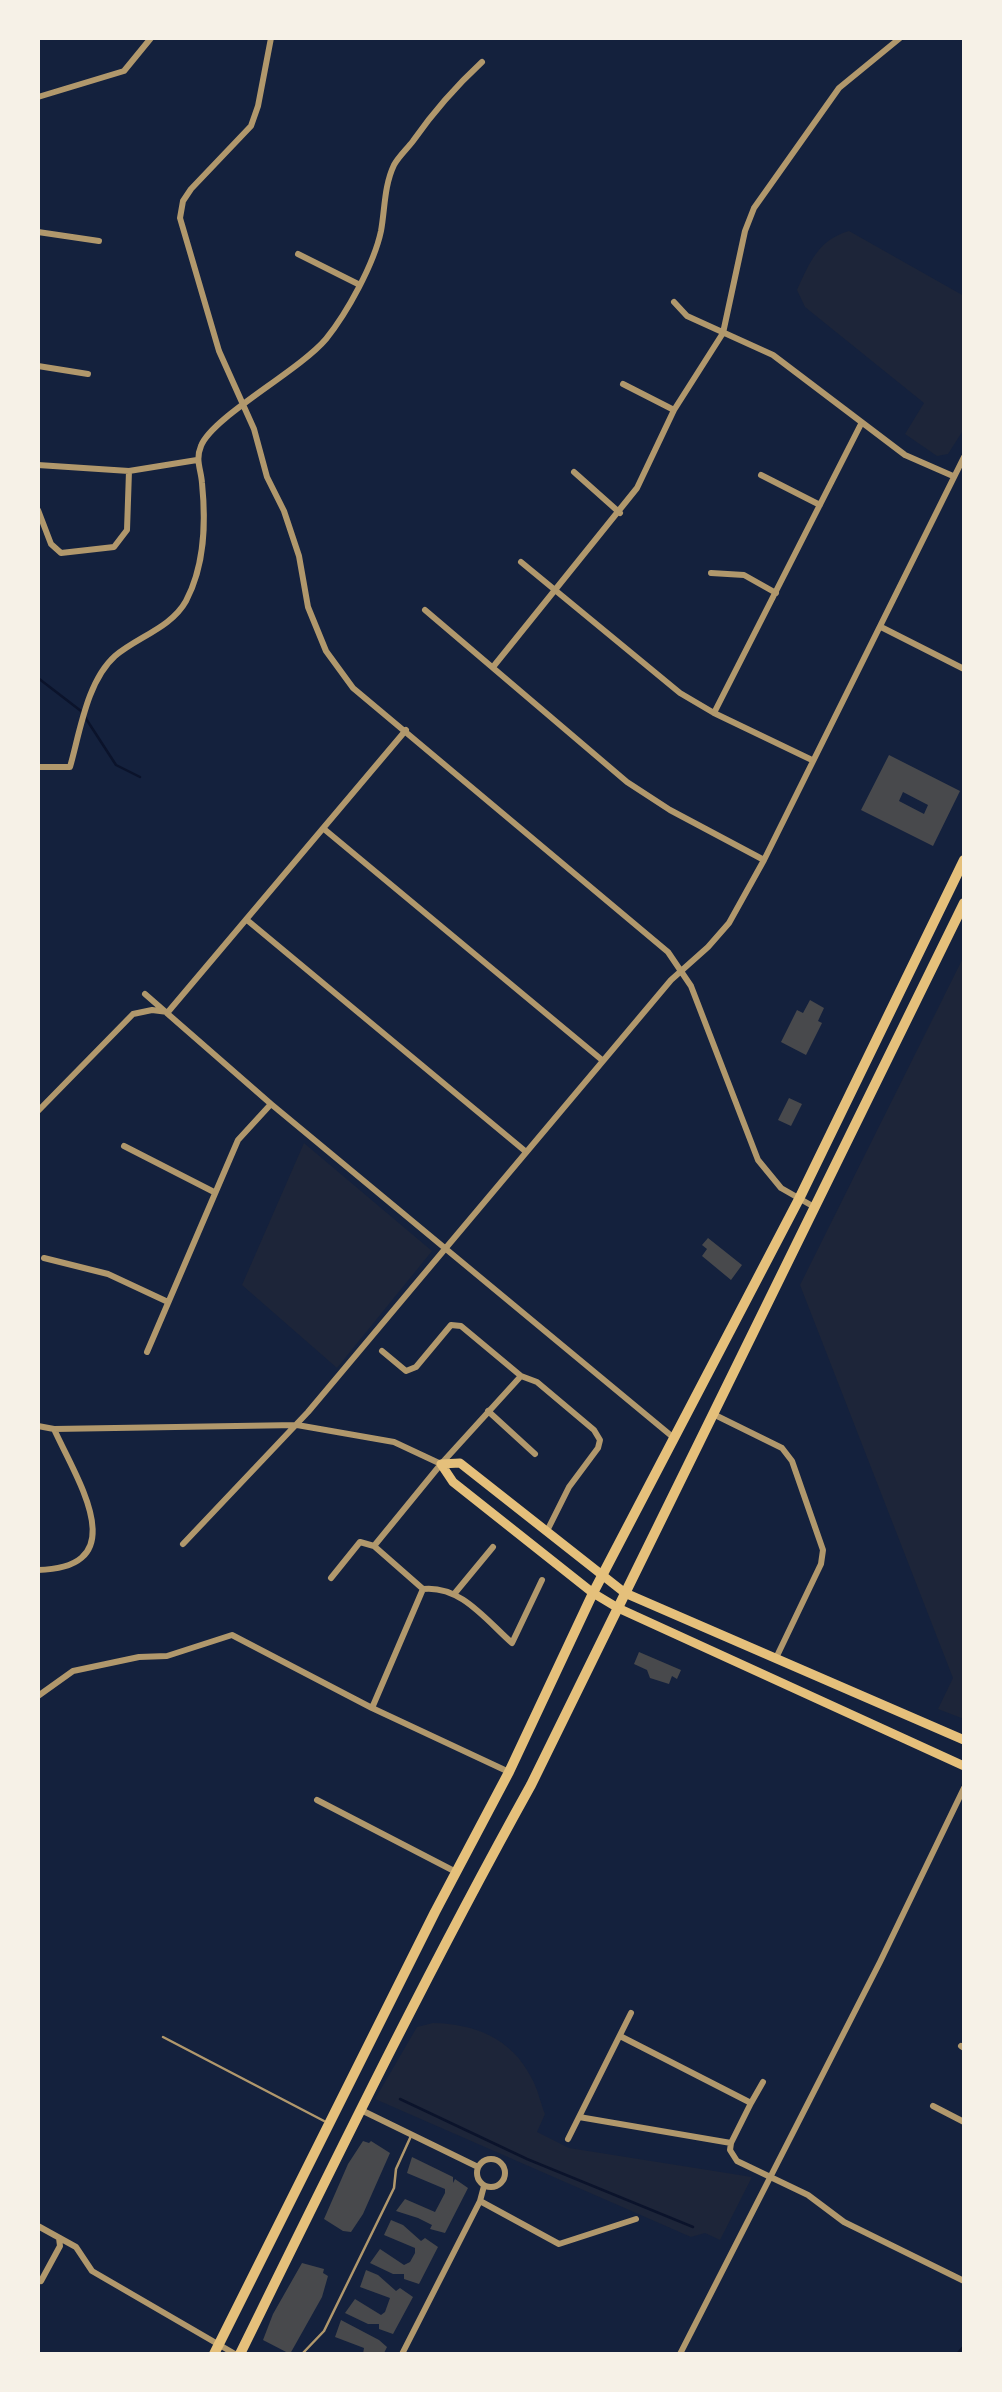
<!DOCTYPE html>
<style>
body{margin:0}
#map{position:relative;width:1002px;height:2392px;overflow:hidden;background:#14213d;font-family:Figtree,sans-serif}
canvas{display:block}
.frame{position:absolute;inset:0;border:40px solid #f6f1e7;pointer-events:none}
</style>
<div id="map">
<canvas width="1002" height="2392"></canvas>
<div class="frame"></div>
</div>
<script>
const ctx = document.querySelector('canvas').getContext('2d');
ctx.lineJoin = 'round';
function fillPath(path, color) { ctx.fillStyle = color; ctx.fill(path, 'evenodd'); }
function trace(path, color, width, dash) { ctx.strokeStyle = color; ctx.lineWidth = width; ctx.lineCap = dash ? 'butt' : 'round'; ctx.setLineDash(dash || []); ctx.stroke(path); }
fillPath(new Path2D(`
 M849 231 964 296V429L948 454 937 456 905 434 924 403 805 307 797 290C810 262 818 240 849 231Z
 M964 956V1719L938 1709 953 1678 800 1285Z
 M304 1143 432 1251 337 1368 242 1285Z
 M433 2023C475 2024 511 2038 531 2077 538 2089 540 2102 545 2114L537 2132 569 2148 752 2177 720 2240 705 2233 691 2237 375 2099 417 2027Z`), '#1d2539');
trace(new Path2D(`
 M38 678 81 711 116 765 140 777
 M400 2099 527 2159 693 2227
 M957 2354 964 2346`), '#0b132b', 2.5);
fillPath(new Path2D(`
 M889 755 960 791 933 846 861 810ZM903 792 928 805 924 814 899 801Z
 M810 1000 824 1008 818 1021 822 1023 806 1055 781 1042 797 1010 803 1013Z
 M789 1098 802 1104 791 1126 778 1120Z
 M708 1238 742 1265 731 1280 702 1256 707 1249 702 1245Z
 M639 1652 681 1670 677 1679 672 1676 669 1684 650 1678 647 1670 634 1664Z
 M363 2141 369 2143 371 2141 390 2153 363 2214 351 2232 343 2231 324 2219 348 2164Z
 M412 2157 453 2177V2183L455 2179 468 2188 445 2233 430 2229 432 2225 418 2218 396 2211 405 2199 435 2212 445 2193V2189L407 2173Z
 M391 2220 403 2225 421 2241 425 2238 438 2247 419 2284 404 2279V2274H393L370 2263 380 2249 404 2265 410 2262 415 2253V2248L384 2235Z
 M302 2263 324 2269 323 2273 328 2276 322 2297 290 2354 263 2340 273 2314Z
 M366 2270 378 2275 396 2291 400 2288 413 2297 393 2334 379 2329V2324H368L345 2313 355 2299 381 2315 385 2312 390 2298 360 2287Z
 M341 2320 379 2340 387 2347 384 2353 363 2354 364 2348 335 2337Z`), '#48494c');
trace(new Path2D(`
 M163 2037 324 2121
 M302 2354 324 2331 394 2188 396 2169 411 2136`), '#b1986c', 2.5);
trace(new Path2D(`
 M271 38 258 106 251 126 191 189 183 201 180 218 219 351 254 429 267 477 284 511 299 556 308 607 326 651 353 688 668 952 691 986 758 1160 781 1188 816 1208
 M38 97 124 71 151 38
 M38 232 99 241
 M298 254 358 284
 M674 302 687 316 773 355 905 455 953 476
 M38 366 88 374
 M623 384 674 410
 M38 465 129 471 197 460
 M574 472 620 513
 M761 475 820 505
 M38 510 51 544 61 553 114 547 127 530 129 471
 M521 562 680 693 714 713 812 760
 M711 573 744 575 776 593
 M425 610 627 782 670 810 764 860
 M881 627 964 669
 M493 667 637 488 674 410 723 333 745 231 754 208 839 88 900 38
 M714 713 861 424
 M38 767H70C80 732 87 681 115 656 137 637 171 628 186 601 205 565 206 523 202 483 201 469 195 460 201 446 212 417 299 371 326 339 347 313 374 264 381 231 385 209 384 186 394 165 399 156 407 149 413 141 434 111 455 87 482 62
 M324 829 602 1060
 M247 920 525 1151
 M145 994 271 1104 674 1438
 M38 1111 133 1014 152 1010 168 1012 406 730
 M124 1146 214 1192
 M44 1258 108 1274 168 1302
 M382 1351 406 1371 416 1367 451 1325 461 1326 521 1376 537 1382 594 1430 600 1440 598 1448 569 1487 548 1529
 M147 1352 238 1140 271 1104
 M488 1411 535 1454
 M715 1415 782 1448 792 1461 823 1550 821 1564 776 1658
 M38 1426 54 1429 297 1425 394 1442 441 1464
 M183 1544 308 1412 671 980 708 947 729 923 764 860 964 457
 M374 1546 423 1589
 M38 1570C136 1568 77 1480 54 1429
 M331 1578 360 1542 374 1546 441 1464 521 1376
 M423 1589C460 1585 485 1619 512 1643L542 1580
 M455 1593 493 1547
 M38 1696 73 1671 139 1657 167 1656 232 1635 372 1708 509 1772
 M372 1708 423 1589
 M317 1800 456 1872
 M620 2036 751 2103 731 2143
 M961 2046 964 2048
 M751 2103 763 2082
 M933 2106 964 2122
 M361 2110 478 2167
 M579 2117 731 2143
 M568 2139 631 2013
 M731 2143 730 2150 737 2161 808 2195 844 2222 964 2281
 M477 2173a14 14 0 1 1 28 0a14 14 0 1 1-28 0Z
 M480 2201 559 2244 636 2219
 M38 2226 76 2247 92 2271 235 2354
 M41 2281 60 2246 59 2238
 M402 2354 480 2201 484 2186
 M680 2354 880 1962 964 1788`), '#b1986c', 6);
trace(new Path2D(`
 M441 1464 453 1482 593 1593 618 1608 964 1766
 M441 1464 460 1463 625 1593 964 1740`), '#e5c07b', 9);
trace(new Path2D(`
 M214 2354 435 1912 509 1772 593 1593 799 1199 964 860
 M240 2354C334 2163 427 1972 531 1785L964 903`), '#e5c07b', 10);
</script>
